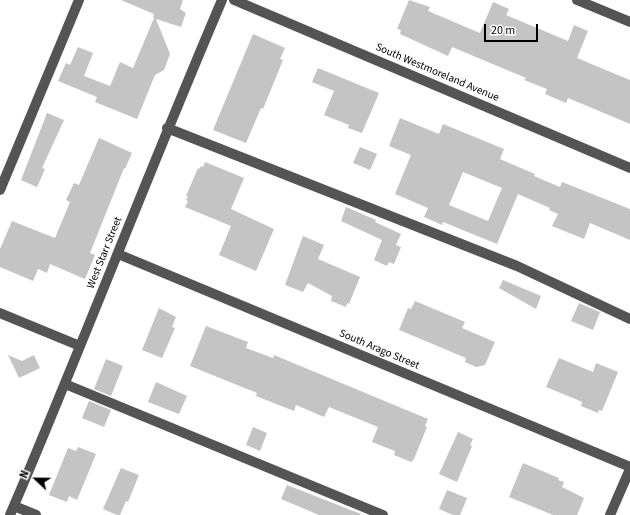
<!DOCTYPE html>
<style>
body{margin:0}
#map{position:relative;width:630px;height:515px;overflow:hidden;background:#fff;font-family:"Source Sans 3",sans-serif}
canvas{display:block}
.north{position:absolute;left:16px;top:459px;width:40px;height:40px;-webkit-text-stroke:3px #fff;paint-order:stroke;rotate:292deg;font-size:11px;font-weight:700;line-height:16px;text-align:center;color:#000}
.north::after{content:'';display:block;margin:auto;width:14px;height:18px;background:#000;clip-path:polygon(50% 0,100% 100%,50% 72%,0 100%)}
.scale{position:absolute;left:484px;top:24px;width:54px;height:18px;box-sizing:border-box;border:2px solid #000;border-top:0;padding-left:5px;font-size:12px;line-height:14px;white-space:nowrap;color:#000;-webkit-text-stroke:3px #fff;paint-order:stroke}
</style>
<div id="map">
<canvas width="630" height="515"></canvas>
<div class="north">N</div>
<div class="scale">20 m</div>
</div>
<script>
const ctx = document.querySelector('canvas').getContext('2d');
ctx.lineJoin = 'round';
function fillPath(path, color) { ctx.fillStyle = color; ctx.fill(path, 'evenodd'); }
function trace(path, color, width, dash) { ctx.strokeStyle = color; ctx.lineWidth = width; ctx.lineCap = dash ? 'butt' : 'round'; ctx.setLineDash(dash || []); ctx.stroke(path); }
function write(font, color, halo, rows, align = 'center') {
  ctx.font = font + ' "Source Sans 3",sans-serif'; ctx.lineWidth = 3; ctx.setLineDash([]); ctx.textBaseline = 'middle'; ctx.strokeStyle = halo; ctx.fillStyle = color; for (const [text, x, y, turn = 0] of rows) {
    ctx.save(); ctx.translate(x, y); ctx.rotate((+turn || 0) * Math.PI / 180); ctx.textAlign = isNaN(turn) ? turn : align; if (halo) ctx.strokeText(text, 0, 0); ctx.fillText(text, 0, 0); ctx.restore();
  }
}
fillPath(new Path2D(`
 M121 0H183L180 9 186 13 181 27 156 19 170 54 164 70 155 75 137 119 95 102 97 97 58 81 66 63 70 65 78 47 93 53 84 76 110 86 120 62 133 68 154 18 153 17 154 14Z
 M409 0 430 7 428 11 480 33 493 2 509 9 506 15 568 41 574 25 588 31 577 58 630 80V124L568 98 566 103 545 94 547 89 524 80 526 78 452 47 448 56 400 34 401 30 397 29Z
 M253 34 285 48 280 59 283 60 263 109 261 108 246 143 213 130Z
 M318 68 379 93 362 133 348 128 349 125 324 115 334 91 312 82Z
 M47 113 64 120 42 168 45 169 37 187 21 180Z
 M400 118 439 134 443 124 504 149 500 159 535 174 534 176 560 187 562 182 630 209V240L590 223 584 239 552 226 558 214 549 210 550 208 518 194 497 244 443 222 442 225 424 217 428 208 395 194 411 155 389 146ZM463 172 502 188 488 221 449 205Z
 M99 138 132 153 125 169 124 168 90 253 95 255 85 279 50 264 47 273 38 269 33 281 0 267V249L12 221 55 238 70 202 66 200 74 183 79 185Z
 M360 147 377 154 370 170 353 163Z
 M205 162 244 178 231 209 274 229 256 271 219 255 231 226 185 207 188 201 186 200 188 197 186 196 198 168 199 169 201 166 203 167Z
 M346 207 376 220 375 222 401 234 396 245 401 247 394 264 389 262 387 266 374 260 382 240 341 221Z
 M303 236 324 245 318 259 360 277 349 304 347 303 346 307 331 301 332 296 308 283 303 292 285 285Z
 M503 280 541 296 536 309 499 288Z
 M415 301 465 322 462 328 495 342 485 365 476 367 465 362 466 358 399 330 408 308 411 309Z
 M579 303 600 312 593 330 571 321Z
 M159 308 176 317 172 327 175 328 162 358 142 350Z
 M206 326 248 342 246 348 273 358 274 355 428 419 425 426 427 427 414 459 411 462 394 455 395 451 372 442 378 427 329 407 324 417 296 405 294 411 256 396 257 393 190 366Z
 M8 355 22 361 34 355 40 368 19 378Z
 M559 358 593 372 596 363 618 372 602 411 599 410 598 413 581 406 582 402 580 401 546 387Z
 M106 359 123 366 111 396 94 389Z
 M156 382 187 396 179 414 148 402Z
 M89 401 111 410 104 427 82 418Z
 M253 427 267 433 260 451 246 445Z
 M458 432 473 439 470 445 472 446 457 482 439 474Z
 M78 447 96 454 77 500 69 496 67 502 49 495 68 448 76 451Z
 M523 463 559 478 558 480 564 482 562 487 584 498 577 515H553L509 497Z
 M121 468 139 475 128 502 126 501 120 515H117L103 509Z
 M287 485 361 514 360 515H319L281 499Z
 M447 490 467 498 460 515H453L439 509Z`), '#c4c4c4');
trace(new Path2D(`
 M234 0 630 168
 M577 0 630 22
 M167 128 517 266 630 319
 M0 190 79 0
 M118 254 630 467
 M0 313 80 346
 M65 384 383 515
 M14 506 36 515
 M10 515C83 344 149 171 222 0
 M610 515 630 469`), '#545454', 10);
write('11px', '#000', '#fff', [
 ["South Westmoreland Avenue",437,73,23],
 ["West Starr Street",105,253,-68],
 ["South Arago Street",379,350,23]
]);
</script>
